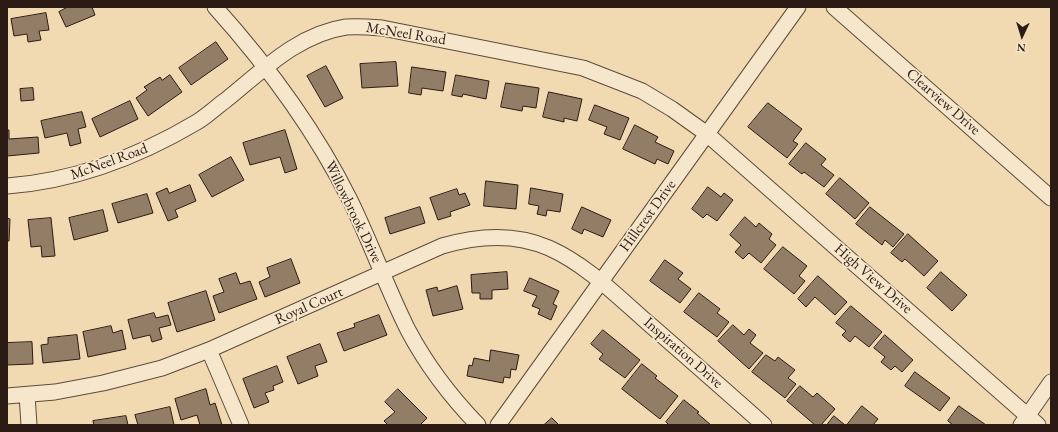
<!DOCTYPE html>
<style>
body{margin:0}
#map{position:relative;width:1058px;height:432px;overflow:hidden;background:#f1dab1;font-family:"EB Garamond",serif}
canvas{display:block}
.frame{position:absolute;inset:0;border:8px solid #2c1b14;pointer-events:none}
.north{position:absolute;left:1002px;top:16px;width:40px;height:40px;-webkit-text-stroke:3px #f6e7cc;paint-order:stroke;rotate:184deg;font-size:11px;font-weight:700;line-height:16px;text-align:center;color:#2c1b14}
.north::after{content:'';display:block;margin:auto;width:14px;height:18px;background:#2c1b14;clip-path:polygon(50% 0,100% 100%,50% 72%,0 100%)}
</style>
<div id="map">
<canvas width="1058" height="432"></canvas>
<div class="frame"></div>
<div class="north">N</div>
</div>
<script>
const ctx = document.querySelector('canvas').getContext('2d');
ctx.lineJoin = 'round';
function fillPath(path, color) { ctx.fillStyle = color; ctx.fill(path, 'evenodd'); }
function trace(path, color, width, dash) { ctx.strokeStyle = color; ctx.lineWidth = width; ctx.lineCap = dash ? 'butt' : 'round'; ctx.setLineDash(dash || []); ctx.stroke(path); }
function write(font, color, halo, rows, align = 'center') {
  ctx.font = font + ' "EB Garamond",serif'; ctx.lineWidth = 3.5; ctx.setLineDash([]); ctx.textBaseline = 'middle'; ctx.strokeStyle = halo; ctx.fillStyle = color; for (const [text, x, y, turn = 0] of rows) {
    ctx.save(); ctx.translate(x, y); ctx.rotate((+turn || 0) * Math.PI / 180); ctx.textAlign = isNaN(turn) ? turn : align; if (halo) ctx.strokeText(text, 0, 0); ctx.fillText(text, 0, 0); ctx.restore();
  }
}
const building = new Path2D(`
 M68 7H92L95 15 66 27 59 12Z
 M46 13 49 30 39 31 41 40 28 42 27 34 14 36 11 19Z
 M216 42 228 59 191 85 179 68Z
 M396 62 398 86 362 88 360 64Z
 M326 66 343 98 325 107 307 76Z
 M412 67 446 72 443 91 422 88 421 95 409 93Z
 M170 75 182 92 148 116 136 98 147 90 144 87 160 77 162 80Z
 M456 75 489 81 486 99 463 94 462 97 452 95Z
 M506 83 539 88 536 108 523 106 522 111 501 107Z
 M33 88 34 100 21 101 20 89Z
 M549 92 582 99 577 121 564 118V122L543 117Z
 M130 101 138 119 100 137 92 119Z
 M768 103 802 129 793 141 798 144 787 158 748 127Z
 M595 105 629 118 620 140 604 134 607 127 589 120Z
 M82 112 86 127 78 129 81 143 70 146 67 133 45 138 41 121Z
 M635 125 658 137 655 142 674 151 668 164 657 159 655 164 623 149Z
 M7 130H9V139L38 137 39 153 7 156Z
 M285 130 297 169 285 173 280 157 250 165 243 143Z
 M806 143 826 159 821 165 834 175 824 187 804 172 802 174 789 164Z
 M231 157 244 180 212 197 199 175Z
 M840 178 869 203 855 219 826 194Z
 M486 181 518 185 516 209 484 206Z
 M190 185 196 201 175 210 178 217 168 221 156 193 167 188 169 193Z
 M708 187 721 197 724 193 733 200 717 221 707 214 703 218 692 209Z
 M531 188 563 194 560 212 547 210 546 216 537 214 539 206 529 204Z
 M457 189 459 195 465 193 470 205 450 212 451 216 438 220 430 198Z
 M147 194 153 213 118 223 112 204Z
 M420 207 425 223 390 234 385 218Z
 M582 207 611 220 603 237 584 229 582 234 572 229Z
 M870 207 904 234 893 247 885 240 882 245 856 224Z
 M103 210 108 231 74 240 69 218Z
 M745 217 756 227 759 223 772 234 769 239 776 245 761 263 749 253 743 259 735 252 741 245 730 235Z
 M7 218 10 219 9 241H7Z
 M51 218 55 256 42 257 41 246 31 247 28 220Z
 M908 234 938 261 924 276 905 259 902 262 891 253Z
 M783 247 807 266 799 276 805 281 794 294 764 269Z
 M291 259 300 283 265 297 259 282 270 277 267 268Z
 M665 260 683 273 678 279 691 289 680 303 650 281Z
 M507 272 508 289 492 290V299H480V293H472L471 275Z
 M941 272 967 295 952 311 927 288Z
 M236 273 240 284 250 281 257 299 219 313 213 296 224 292 219 279Z
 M818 276 847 302 835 315 815 297 806 307 798 299Z
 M530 278 559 291 553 304 557 306 551 320 538 314 540 309 532 306 537 296 524 291Z
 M457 286 463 309 433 316 426 290 437 287 438 291Z
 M206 291 215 320 177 332 168 303Z
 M699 293 720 309 717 313 729 322 717 337 684 312Z
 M851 306 882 332 869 347 855 336 850 342 842 335 846 331 836 323Z
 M154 313 156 318 168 315 171 325 159 328 162 339 152 342 150 335 133 339 128 320Z
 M379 315 387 335 344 351 337 333 355 327 354 324Z
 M733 325 744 335 749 329 756 335 750 343 763 353 749 369 718 341Z
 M111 326 113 333 122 330 126 349 88 357 83 332Z
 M603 330 640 360 625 378 599 359 603 354 591 344Z
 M77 335 80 359 43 363 41 345 48 344V338Z
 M885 335 913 360 902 372 895 366 891 370 881 362 885 357 874 348Z
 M32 342 33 364 7 365V343Z
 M320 344 327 362 315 366 318 376 298 384 287 357Z
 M491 350 519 355 516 370 511 369 510 378 504 377 503 383 467 376 469 365 472 366 474 358 489 361Z
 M766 355 775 361 778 357 795 370 788 378 796 384 785 398 752 372Z
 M642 364 657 376 655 378 678 396 660 419 622 389Z
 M277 366 283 382 273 386 274 390 265 393 269 402 254 408 243 379Z
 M915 372 950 398 940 411 905 386Z
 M800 386 813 397 817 393 835 409 821 425H815L787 401Z
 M206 389 210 405 215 403 222 425H200L197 415 181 420 175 399Z
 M398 389 427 418 420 425H388L384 421 395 412 385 402Z
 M684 400 699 412 697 413 711 425H669L666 422Z
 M862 406 878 419 873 425H847Z
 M959 406 986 425H953L948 421Z
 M170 407 174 425H138L135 415Z
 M126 416 128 425H94L93 421Z
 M834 416 845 425H827Z
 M552 418 559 425H544Z`);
fillPath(building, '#927e66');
trace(building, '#2c1b14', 1);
const minor = new Path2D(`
 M215 7C267 65 315 130 350 200 371 243 387 288 408 330 426 364 451 397 478 425
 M834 7 1051 198
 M7 186C76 181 138 157 197 122 207 116 216 107 226 100 262 71 298 34 346 27 358 26 370 27 382 28L583 68 642 91 672 109 707 134 1038 425
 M209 350 241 425
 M27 395 29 425
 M7 396 55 392 103 383 162 368 209 350 442 246C476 236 515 233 549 248 587 265 617 296 648 323 687 357 726 391 764 425
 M498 425 798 7
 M1021 425 1051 382`);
trace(minor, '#5d4b3b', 17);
trace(minor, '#f6e7cc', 15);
write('15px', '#2c1b14', '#f6e7cc', [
 ["McNeel Road",406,34,9],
 ["Clearview Drive",943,102,41],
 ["McNeel Road",109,162,-20],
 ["Willowbrook Drive",353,212,64],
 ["Hillcrest Drive",648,216,-54],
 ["High View Drive",873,279,41],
 ["Royal Court",309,306,-24],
 ["Inspiration Drive",683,353,41]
]);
</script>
